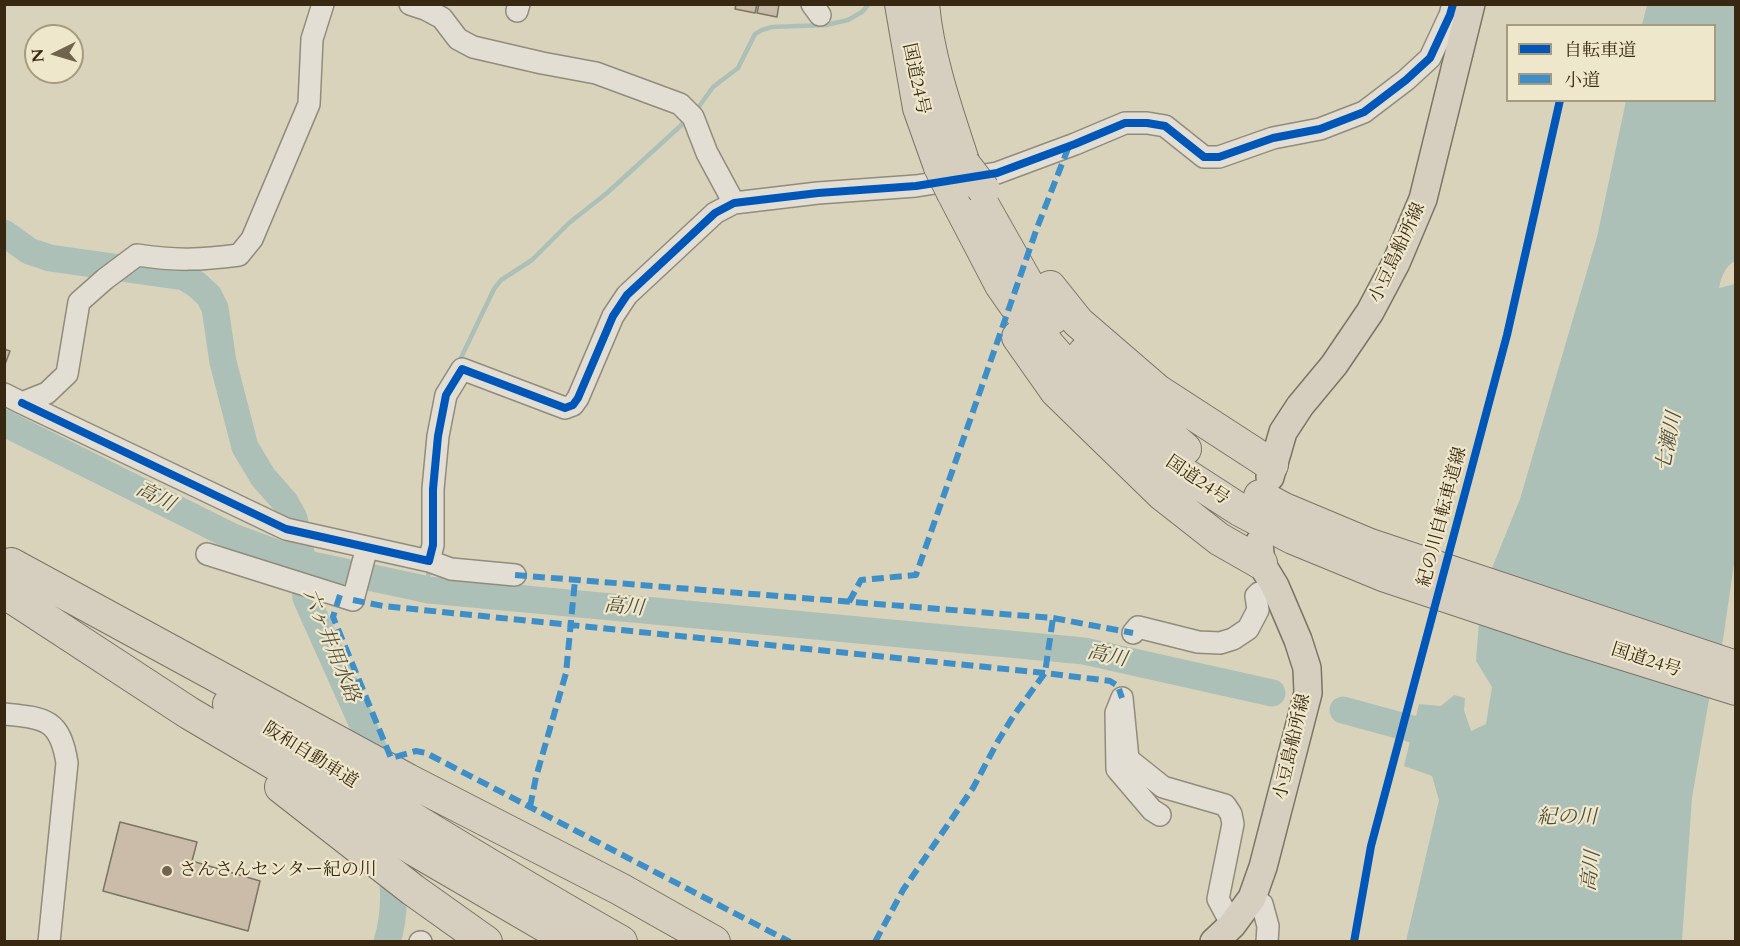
<!DOCTYPE html>
<meta charset="utf-8">
<style>
body{margin:0}
#map{position:relative;width:1740px;height:946px;overflow:hidden;background:#d9d3bc;font-family:Cardo,"Noto Serif JP",serif}
canvas{display:block}
.frame{position:absolute;inset:0;border:6px solid #382812;pointer-events:none}
.legend{position:absolute;left:1506px;top:24px;width:210px;height:78px;box-sizing:border-box;background:#efe7cb;border:2px solid #a69b81;margin:0;padding:8px 10px;list-style:none;font-size:18px;color:#382812}
.legend li{display:flex;align-items:center;gap:12px;height:30px}
.legend b{width:30px;border:2px solid #a69b81}
.north{position:absolute;left:24px;top:24px;width:60px;height:60px;box-sizing:border-box;background:#efe7cb;border:2px solid #a69b81;border-radius:50%;rotate:265deg;font-size:16px;font-weight:700;line-height:24px;text-align:center;color:#382812}
.north::after{content:'';display:block;margin:auto;width:21px;height:27px;background:#70644e;clip-path:polygon(50% 0,100% 100%,50% 72%,0 100%)}
</style>
<div id="map">
<canvas width="1740" height="946"></canvas>
<div class="frame"></div>
<ul class="legend">
<li><b style="height:8px;background:#0057b8"></b>自転車道</li>
<li><b style="height:8px;background:#3e8fc8"></b>小道</li>
</ul>
<div class="north">N</div>
</div>
<script>
const ctx = document.querySelector('canvas').getContext('2d');
ctx.lineJoin = 'round';
function fillPath(path, color) { ctx.fillStyle = color; ctx.fill(path, 'evenodd'); }
function trace(path, color, width, dash) { ctx.strokeStyle = color; ctx.lineWidth = width; ctx.lineCap = dash ? 'butt' : 'round'; ctx.setLineDash(dash || []); ctx.stroke(path); }
function write(font, color, halo, rows, align = 'center') {
  ctx.font = font + ' Cardo,"Noto Serif JP",serif'; ctx.lineWidth = 4.5; ctx.setLineDash([]); ctx.textBaseline = 'middle'; ctx.strokeStyle = halo; ctx.fillStyle = color; for (const [text, x, y, turn = 0] of rows) {
    ctx.save(); ctx.translate(x, y); ctx.rotate((+turn || 0) * Math.PI / 180); ctx.textAlign = isNaN(turn) ? turn : align; if (halo) ctx.strokeText(text, 0, 0); ctx.fillText(text, 0, 0); ctx.restore();
  }
}
fillPath(new Path2D(`
 M1647 5H1735V261C1725 266 1721 278 1719 288L1735 284 1736 550 1723 640 1708 705 1692 798 1682 941H1406L1439 800 1432 776 1404 766 1419 704 1441 706 1454 695 1465 698 1464 710 1471 731 1486 724 1492 687 1476 661 1481 595 1520 499 1597 237 1626 101 1714 100V26L1642 25Z`), '#adc0b7');
trace(new Path2D(`
 M695 112 713 87 738 68 755 34 762 30 772 27 826 25 848 20 862 12 869 4
 M458 364 494 289 501 280 532 260 569 223 607 193 687 120
 M428 569 429 590`), '#adc0b7', 4.5);
trace(new Path2D(`
 M4 233 29 251 50 258 184 277 196 284 209 296 215 308 223 362 245 447 263 477 285 502 294 518 303 563 306 598 375 752 382 776
 M4 423 233 537 303 563 429 590 1084 651 1272 693
 M1343 710 1449 739
 M387 942C396 912 394 889 391 859`), '#adc0b7', 27);
const building = new Path2D(`
 M736 4H757L755 13 735 9Z
 M759 4H779L777 17 757 13Z
 M4 349 10 351 4 367Z
 M120 822 197 842 192 861 260 881 248 931 103 891Z`);
fillPath(building, '#cbbca9');
trace(building, '#7a7465', 1.5);
const minor = new Path2D(`
 M410 4 425 9 442 18 458 39 473 47 542 63 596 73 680 104 693 117 707 153 734 203
 M812 4 820 15
 M517 11 519 4
 M4 394 22 403 47 393 67 374 79 302 105 279 137 255C176 261 201 260 239 255L252 239 309 104 312 39 323 4
 M22 403 286 529 429 561 433 545V489L438 436 446 395 462 369 565 408 573 405 578 398 613 316 627 295 715 213 734 203 818 193 916 186 997 173 1075 144 1125 123H1147L1165 126 1204 157H1219L1273 138 1320 129 1364 112 1406 80 1430 58 1450 15 1453 4
 M207 554 353 600 367 547
 M429 561 451 569 515 575
 M1133 633 1138 627 1198 642 1220 643 1233 639 1248 629 1258 610 1256 596 1259 593 1275 586
 M4 714C44 718 60 718 67 763L49 942
 M1160 815 1152 810 1117 769 1116 713 1122 698 1128 759 1163 787 1225 805 1231 814 1233 824 1218 899 1232 925
 M1252 898 1262 904 1268 926 1267 942
 M420 942H421`);
const major = new Path2D(`
 M1270 477 1283 432 1300 406 1334 365 1370 312 1396 263 1423 199 1471 4
 M1214 942 1232 925 1252 898 1263 867 1308 693 1307 668 1298 640 1275 586 1261 563 1259 543`);
const highway = new Path2D(`
 M901 4 919 108 940 167
 M923 4C928 59 947 112 964 164
 M975 191 1031 290 1053 318
 M953 193 1001 285 1020 312 1102 407 1166 462 1240 510 1293 538 1383 575 1566 636 1736 689
 M1050 287 1078 322 1158 391 1272 465
 M1018 337 1056 391 1163 495 1219 539 1261 563
 M1084 353 1106 379 1185 449
 M1260 496 1284 509 1370 545 1736 667
 M11 564 408 780 620 889 714 942
 M4 592 189 713 358 813 415 850 573 942
 M229 704C358 786 488 866 621 942
 M281 787 413 890 486 942`);
trace(minor, '#918b7c', 24);
trace(major, '#7a7465', 30);
trace(highway, '#7a7465', 34);
trace(minor, '#e2ded3', 21);
trace(major, '#d6cfbf', 27);
trace(highway, '#d6cfbf', 32);
const highwayBridge = new Path2D(`
 M964 164 984 190
 M940 167 953 193`);
trace(highwayBridge, '#7a7465', 34, []);
trace(highwayBridge, '#d6cfbf', 32);
trace(new Path2D(`
 M515 575 1053 618 1133 633
 M340 595 333 617 391 758 416 751 426 753 790 942
 M353 600 383 606 1045 673 1110 681 1118 686 1122 698
 M849 602 861 580 916 575 1037 228 1069 146
 M530 807 536 777 566 673 575 580
 M875 942 903 890 973 788 998 741 1014 715 1045 673 1053 618`), '#3e8fc8', 6, [12, 6]);
trace(new Path2D(`
 M22 403 286 529 429 561 433 545V489L438 436 446 395 462 369 565 408 573 405 578 398 613 316 627 295 715 213 734 203 818 193 916 186 997 173 1075 144 1125 123H1147L1165 126 1204 157H1219L1273 138 1320 129 1364 112 1406 80 1430 58 1450 15 1453 4
 M1354 942 1371 846 1507 335 1560 100`), '#0057b8', 8);
for (const [x, y, r, color] of [
 [167,871,6,"#70644e"]
]) { const dot = new Path2D(); dot.arc(x, y, r, 0, 2 * Math.PI); ctx.fillStyle = color; ctx.fill(dot); trace(dot, '#efe7cb', 2); }
write('18px', '#382812', '#efe7cb', [
 ["国道24号",915,79,78],
 ["小豆島船所線",1398,253,-65],
 ["国道24号",1197,481,34],
 ["紀の川自転車道線",1443,517,-75],
 ["国道24号",1646,661,18],
 ["小豆島船所線",1293,747,-77],
 ["阪和自動車道",310,756,32]
]);
write('18px', '#382812', '#efe7cb', [
 ["さんさんセンター紀の川",179,871]
], 'left');
write('italic 20px', '#504c3b', '#efe7cb', [
 ["七瀬川",1670,442,-79],
 ["高川",155,498,27],
 ["高川",624,608,5],
 ["六ヶ井用水路",330,646,68],
 ["高川",1107,657,12],
 ["紀の川",1567,818],
 ["高川",1592,871,-83]
]);
</script>
